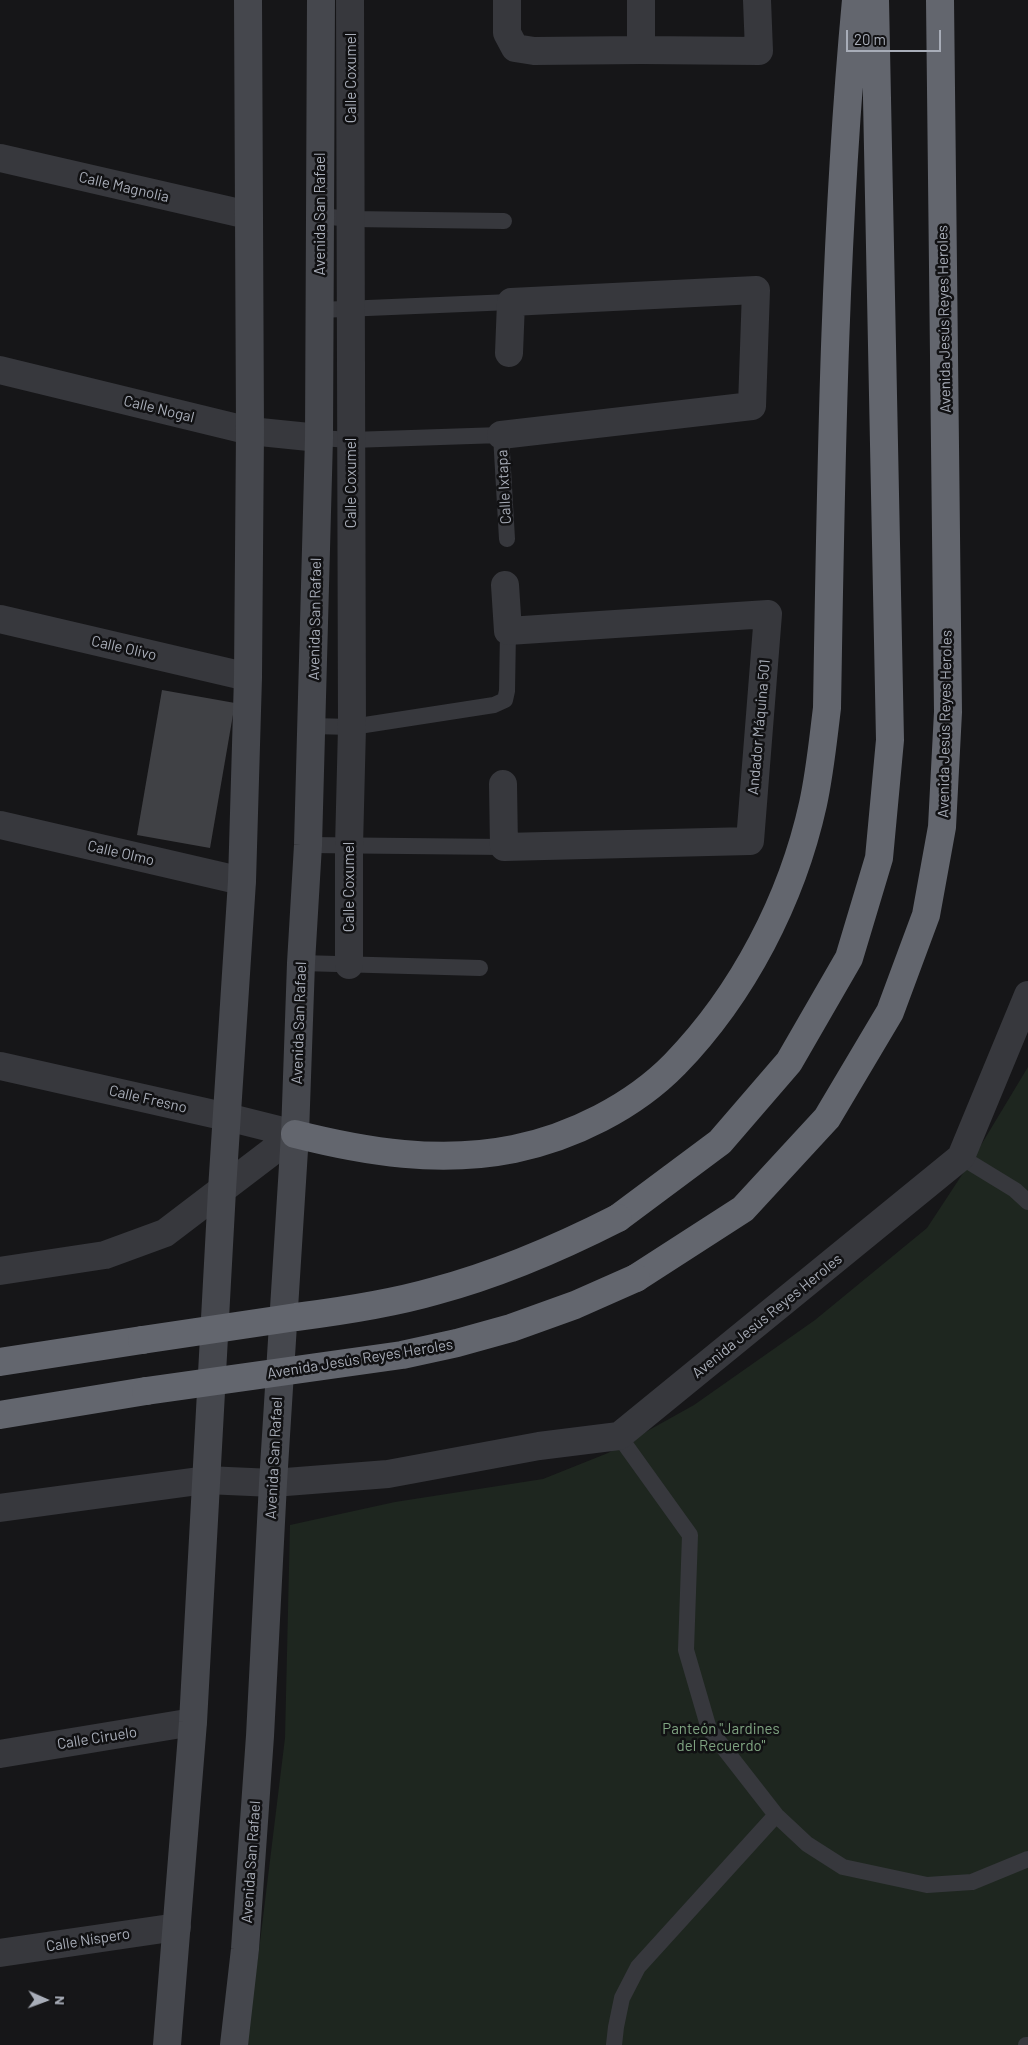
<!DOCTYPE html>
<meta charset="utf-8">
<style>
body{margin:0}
#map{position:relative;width:1028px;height:2045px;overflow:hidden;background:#161618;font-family:Barlow,sans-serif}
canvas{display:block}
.north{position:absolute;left:20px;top:1975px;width:50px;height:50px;-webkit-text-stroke:4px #111113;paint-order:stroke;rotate:92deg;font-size:14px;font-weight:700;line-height:20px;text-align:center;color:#a8adb8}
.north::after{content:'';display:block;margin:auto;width:18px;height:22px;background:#a8adb8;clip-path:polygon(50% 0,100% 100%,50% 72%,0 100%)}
.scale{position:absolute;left:846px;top:30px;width:95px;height:22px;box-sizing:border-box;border:2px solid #a8adb8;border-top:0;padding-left:6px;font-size:15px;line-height:18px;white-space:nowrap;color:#a8adb8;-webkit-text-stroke:4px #111113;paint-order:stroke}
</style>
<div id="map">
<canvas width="1028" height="2045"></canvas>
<div class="north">N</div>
<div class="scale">20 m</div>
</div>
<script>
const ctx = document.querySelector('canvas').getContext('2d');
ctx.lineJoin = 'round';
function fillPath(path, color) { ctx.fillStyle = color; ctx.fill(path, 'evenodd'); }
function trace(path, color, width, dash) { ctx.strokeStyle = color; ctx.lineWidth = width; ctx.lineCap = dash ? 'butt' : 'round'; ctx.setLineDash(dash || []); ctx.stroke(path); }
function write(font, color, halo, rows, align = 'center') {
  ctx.font = font + ' Barlow,sans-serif'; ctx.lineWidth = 5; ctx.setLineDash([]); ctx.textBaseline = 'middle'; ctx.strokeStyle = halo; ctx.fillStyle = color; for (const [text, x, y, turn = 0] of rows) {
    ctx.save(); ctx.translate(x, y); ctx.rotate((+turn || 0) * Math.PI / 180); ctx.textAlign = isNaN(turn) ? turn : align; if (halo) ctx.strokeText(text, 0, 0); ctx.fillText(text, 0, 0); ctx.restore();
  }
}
fillPath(new Path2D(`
 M1028 1067V2045H245L259 1950 285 1738 290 1525 395 1502 543 1479 608 1453 694 1405 815 1320 927 1228 975 1155Z`), '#1e261f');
fillPath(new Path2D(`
 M162 690 235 703 210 848 137 835Z`), '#404145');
trace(new Path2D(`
 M320 216 351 219 504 221
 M320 310 511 302
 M319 438 351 440 501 435 507 539
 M312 726 352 727 494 705 505 700 507 691 508 631
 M308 845 504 847
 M301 963 480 968
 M961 1157 1015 1190 1028 1202
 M619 1436 690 1535 686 1650 709 1729 776 1815 807 1844 843 1867 927 1885 972 1882 1028 1859
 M614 2045 616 2027 622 1998 638 1967 776 1815
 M1026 2045H1028`), '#37383d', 16);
trace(new Path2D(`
 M507 0V33L515 48 534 51 641 50 759 51 757 0
 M641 0V50
 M0 158 248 215
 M0 370 250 431 319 438
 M501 435 752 406 756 290 511 302 509 353
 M0 619 248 677
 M503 784 504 847 750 841 768 614 508 631 505 585
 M0 825 242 881
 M349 965V847L352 727 350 0
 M0 1066 227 1117 295 1134
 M0 1271 105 1255 165 1233 295 1134
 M0 1508 206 1480 273 1483 388 1474 539 1446 619 1436 961 1157 1028 995
 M0 1754 193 1722
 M0 1953 177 1927`), '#37383d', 28);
trace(new Path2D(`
 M167 2045 193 1722 222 1190 242 881 248 677 250 431 248 0
 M234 2045 245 1949 260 1736 273 1483 295 1134 301 963 308 845 319 438 321 0`), '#45474d', 28);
trace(new Path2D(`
 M295 1134C366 1152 440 1164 514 1149 572 1137 633 1107 675 1064 743 994 792 899 813 804 820 772 823 740 827 708 831 472 834 236 856 0
 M618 1218 720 1142 789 1062 849 958 879 858 890 740 875 0
 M636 1278 743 1209 827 1118 890 1012 926 915 942 827 948 712 940 0
 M0 1362 142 1340
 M0 1415 146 1391`), '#63666e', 28);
trace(new Path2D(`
 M142 1340C194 1332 245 1325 296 1317 343 1311 390 1304 435 1291 499 1274 559 1248 618 1218
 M146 1391 402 1355 457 1343 511 1328 575 1305 636 1278`), '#63666e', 28);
write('15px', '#a8adb8', '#111113', [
 ["Calle Coxumel",351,78,-90],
 ["Calle Magnolia",124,187,13],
 ["Avenida San Rafael",320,214,-90],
 ["Avenida Jesús Reyes Heroles",944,319,-91],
 ["Calle Nogal",159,409,14],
 ["Calle Coxumel",351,483,-90],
 ["Calle Ixtapa",504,487,-93],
 ["Avenida San Rafael",315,619,-89],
 ["Calle Olivo",124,648,13],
 ["Avenida Jesús Reyes Heroles",945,724,-89],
 ["Andador Máquina 501",759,727,-85],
 ["Calle Olmo",121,853,13],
 ["Calle Coxumel",349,887,-90],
 ["Avenida San Rafael",299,1023,-88],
 ["Calle Fresno",148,1099,13],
 ["Avenida Jesús Reyes Heroles",767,1316,-39],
 ["Avenida Jesús Reyes Heroles",360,1359,-9],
 ["Avenida San Rafael",274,1458,-87],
 ["Calle Ciruelo",97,1738,-9],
 ["Avenida San Rafael",251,1862,-86],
 ["Calle Níspero",88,1940,-9]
]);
write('15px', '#7fa381', '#111113', [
 ["Panteón \"Jardines",721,1729],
 ["del Recuerdo\"",721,1746]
]);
</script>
